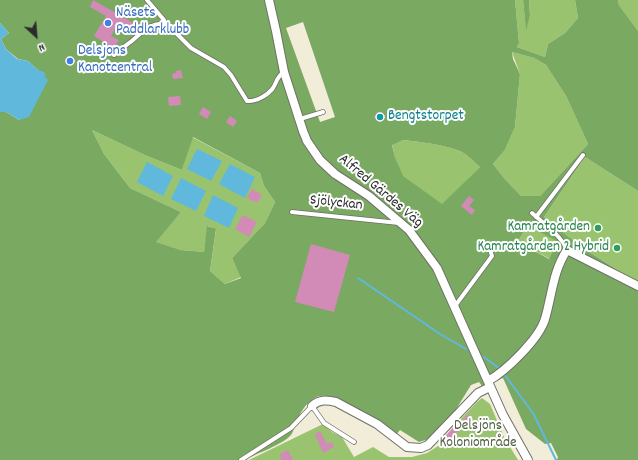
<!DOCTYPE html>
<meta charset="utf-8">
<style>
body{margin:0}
#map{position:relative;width:638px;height:460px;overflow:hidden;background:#f1edd8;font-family:Dekko,sans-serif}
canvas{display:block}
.north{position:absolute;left:16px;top:16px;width:40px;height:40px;-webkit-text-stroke:3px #fff;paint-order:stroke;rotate:154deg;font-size:11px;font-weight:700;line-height:16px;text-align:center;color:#2b2b2b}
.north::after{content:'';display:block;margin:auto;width:14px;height:18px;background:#2b2b2b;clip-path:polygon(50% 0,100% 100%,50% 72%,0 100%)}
</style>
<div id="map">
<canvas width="638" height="460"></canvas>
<div class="north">N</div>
</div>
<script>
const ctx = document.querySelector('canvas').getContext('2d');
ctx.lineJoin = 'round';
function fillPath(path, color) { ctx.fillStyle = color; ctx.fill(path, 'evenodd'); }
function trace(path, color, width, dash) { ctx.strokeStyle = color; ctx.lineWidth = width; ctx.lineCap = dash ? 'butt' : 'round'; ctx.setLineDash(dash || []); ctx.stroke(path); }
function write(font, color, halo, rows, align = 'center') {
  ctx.font = font + ' Dekko,sans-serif'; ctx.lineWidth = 4; ctx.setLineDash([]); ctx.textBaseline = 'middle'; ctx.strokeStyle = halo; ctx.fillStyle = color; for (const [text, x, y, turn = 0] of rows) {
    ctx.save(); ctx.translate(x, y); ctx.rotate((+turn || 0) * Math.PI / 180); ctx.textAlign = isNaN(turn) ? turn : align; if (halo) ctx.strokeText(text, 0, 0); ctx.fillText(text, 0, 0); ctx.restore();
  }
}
fillPath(new Path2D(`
 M515 0H523L526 29 530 16 529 0H575L578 18 565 33 548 44 545 57 517 47 519 43Z
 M618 0H638V31L619 5Z
 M512 52 534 58 546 65 566 96 588 144 540 196H521L504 178 493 164 505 150 515 127 520 74Z
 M92 130 147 156 182 170 192 137 260 173 264 186 275 202 265 223 232 258 241 277 225 284 210 271 216 230 208 226 204 252 181 250 155 242 181 212 130 188 104 154Z
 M403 140C420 142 440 144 457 150 466 153 473 161 480 167L442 205 402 176 395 157 392 144Z
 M585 157 638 191V280L627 276 583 248 544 217Z
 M527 225 559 242 550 259 518 242Z
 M482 398 490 404 504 437 518 460H249L323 424 332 432 342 437 354 457 373 447 389 457H412L427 453 438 446 460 420 477 402Z`), '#99c36f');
fillPath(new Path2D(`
 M0 0H515L519 43 517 47 545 57 548 44 565 33 578 18 575 0H618L619 5 638 31V191L585 157 544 217 583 248 627 276 638 280V460H557L558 457 551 443 545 444 526 429 503 378 482 386 479 382 471 385 455 411 429 439 419 442 400 430 396 435C380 424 331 384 313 399 304 405 299 415 296 424 294 427 293 433 291 435 282 445 257 453 245 460H0V112H6L19 120 45 74 39 71 28 61 18 59 6 49 1 39 9 33 0 23ZM303 22 335 117 320 122 286 28ZM512 52 534 58 546 65 566 96 588 144 540 196H521L504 178 493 164 505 150 515 127 520 74 513 59ZM92 130 147 156 182 170 193 137 260 173 264 186 275 202 265 223 232 258 241 278 225 284 210 271 216 229 207 226 204 252 181 250 156 242 181 212 130 188 104 154ZM403 140C420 142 440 144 457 150 466 153 473 161 480 167L442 204 403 176 395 157 392 145ZM527 225 558 242 549 259 518 242Z
 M523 0H529L530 16 526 31Z`), '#7aa962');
fillPath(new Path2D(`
 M0 23 9 33 1 39 6 49 17 59 28 61 39 71H42L46 74 44 76 48 80 29 117 19 120 6 112H0Z
 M197 149 222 161 211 181 187 169Z
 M147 162 173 176 163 196 137 182Z
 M230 164 255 177 245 198 219 184Z
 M181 178 206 191 196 211 171 199Z
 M213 195 238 208 229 228 204 216Z`), '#60b8dd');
trace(new Path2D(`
 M358 278 440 334 466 349
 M484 357 500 369
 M504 374 533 413 556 460`), '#60b8dd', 2);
fillPath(new Path2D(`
 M93 0 137 25 132 34 117 25 111 36 119 40 114 48 94 36 106 16 90 7Z
 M68 56 75 60 72 66 65 61Z
 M181 70 183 78 173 79 172 74 176 73V71Z
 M180 96 181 105 169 106 168 97Z
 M203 107 211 112 207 119 199 114Z
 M378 112 386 116 382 122 374 117Z
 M230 116 237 121 233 127 226 122Z
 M252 189 262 195 257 203 247 198Z
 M469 196 474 200 469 206 475 210 472 215 461 206Z
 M243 215 257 222 249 237 235 229Z
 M311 244 350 255 334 312 295 302Z
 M469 414 471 417 467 422 469 423 464 427 463 426 443 447 439 443 458 422 460 423Z
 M478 422 490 425 489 431 479 429Z
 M320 431 327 444 332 442 334 447 323 453 315 434Z
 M288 450 293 460H281L280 454Z`), '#d28bb7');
const service = new Path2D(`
 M147 0 164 20V23
 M114 55C119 50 124 47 129 43 140 35 152 19 168 25L191 48 224 67 231 75 247 101C256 102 268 95 273 88 277 82 277 76 284 72
 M300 119 323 112
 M292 212 399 223
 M532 213C543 223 562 236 567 250
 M536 217 583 155
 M455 306 492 256 489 246
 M241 460 291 428 312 406 324 423 354 442`);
const minor = new Path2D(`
 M269 0 276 31 284 72 303 131 307 141 320 160 335 174 369 196 409 230 437 268 503 415 528 460
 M488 381C506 371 539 339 545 319 552 295 553 271 567 250L638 286
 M312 406C319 399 327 400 336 402L377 424 407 447 421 448 428 445 478 393 490 387`);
trace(service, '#706f68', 5.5);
trace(minor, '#706f68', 10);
trace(service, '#fff', 4);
trace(minor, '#fff', 8);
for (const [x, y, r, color] of [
 [108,23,4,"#3f7fe0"],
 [70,61,4,"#3f7fe0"],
 [380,117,4,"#0f9aa8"],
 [598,228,4,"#2e9e5b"],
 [617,248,4,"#2e9e5b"]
]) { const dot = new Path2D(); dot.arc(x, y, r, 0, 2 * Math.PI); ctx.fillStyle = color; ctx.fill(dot); trace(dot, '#fff', 1.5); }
write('15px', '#366cbe', '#fff', [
 ["Näsets",116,14],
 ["Paddlarklubb",116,31],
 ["Delsjons",78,52],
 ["Kanotcentral",78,69]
], 'left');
write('15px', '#0d838f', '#fff', [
 ["Bengtstorpet",388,117]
], 'left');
write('15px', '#2b2b2b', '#fff', [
 ["Alfred Gärdes Väg",380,192,40],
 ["Sjölyckan",336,204,6]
]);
write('15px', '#27864d', '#fff', [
 ["Kamratgården",590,228],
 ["Kamratgården 2 Hybrid",609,248]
], 'right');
write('15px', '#526043', '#fff', [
 ["Delsjöns",478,427],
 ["Koloniområde",478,444]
]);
</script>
